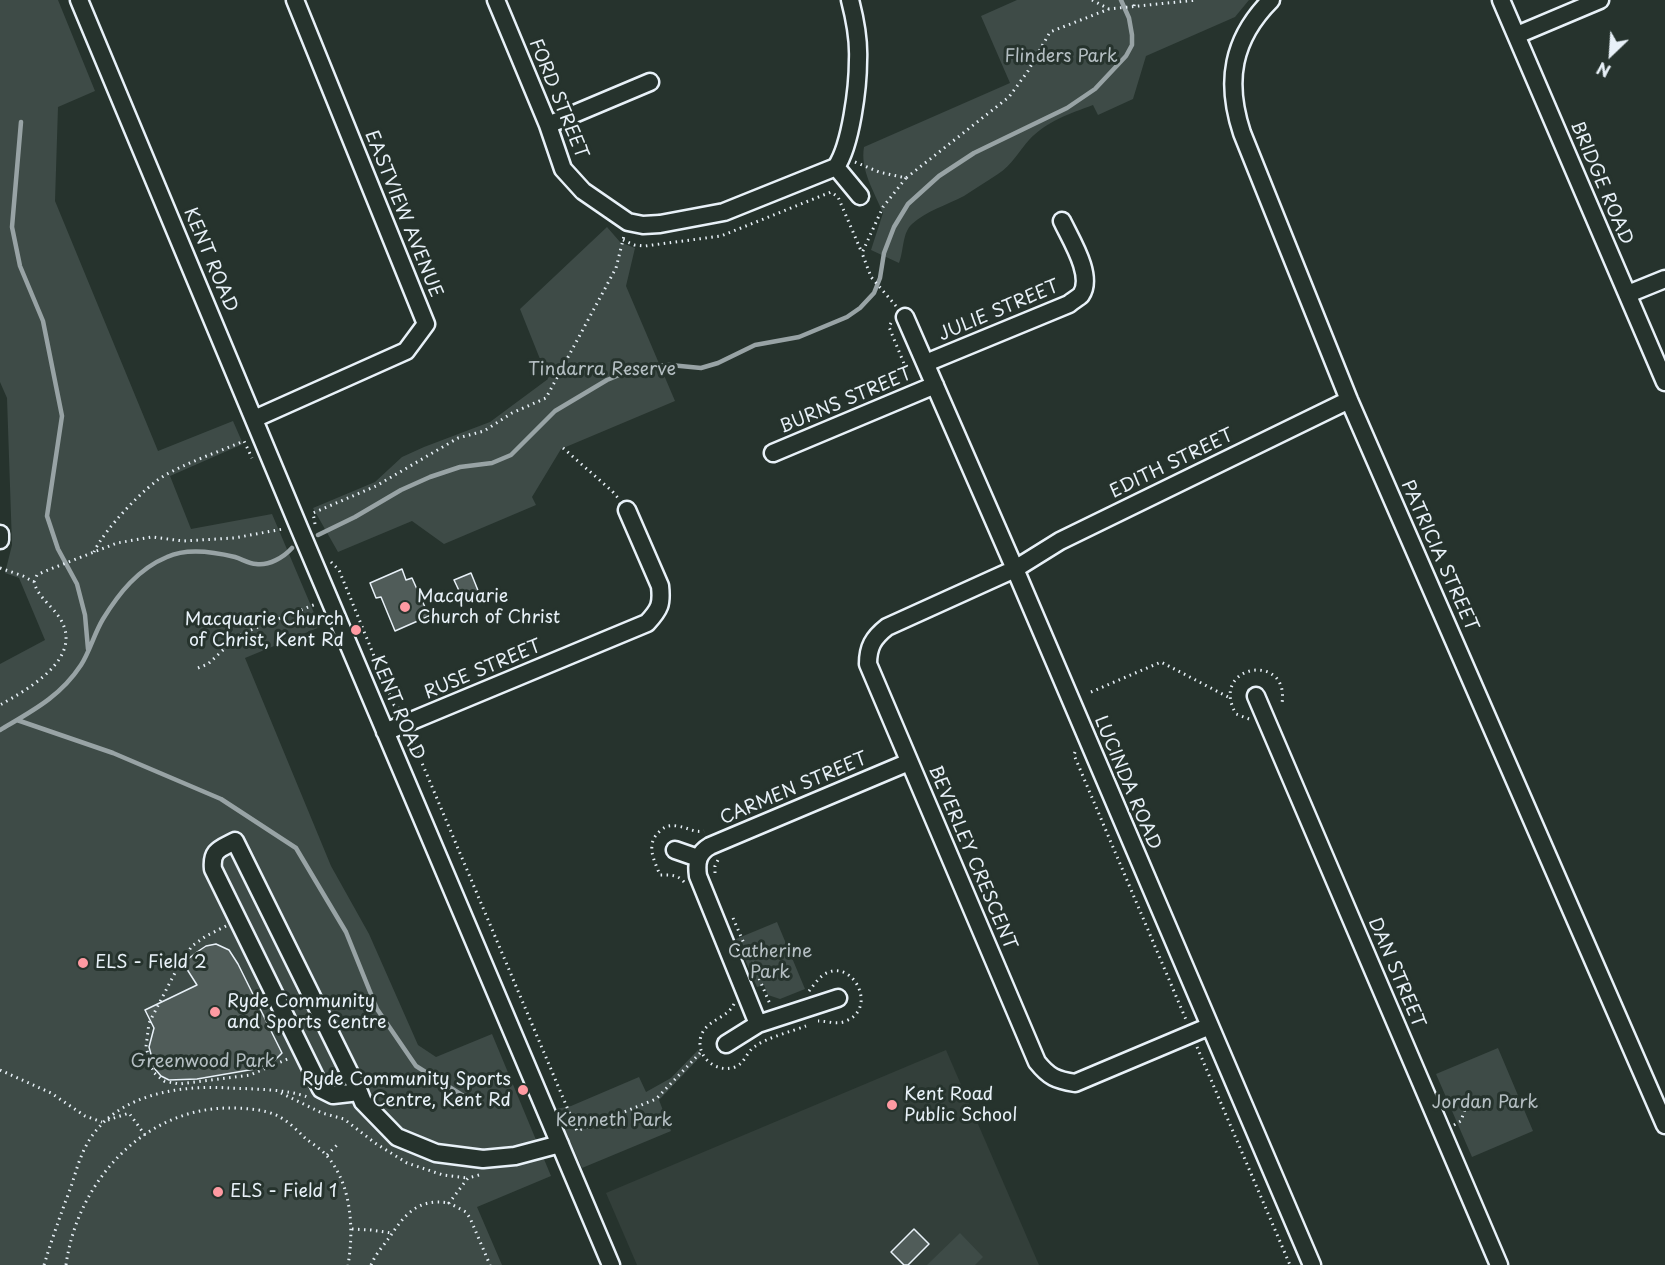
<!DOCTYPE html>
<style>
body{margin:0}
#map{position:relative;width:1665px;height:1265px;overflow:hidden;background:#26332d;font-family:"Playpen Sans",sans-serif}
canvas{display:block}
.north{position:absolute;left:1581px;top:24px;width:60px;height:60px;-webkit-text-stroke:4px #26332d;paint-order:stroke;rotate:205deg;font-size:16px;font-weight:700;line-height:24px;text-align:center;color:#e8f1f8}
.north::after{content:'';display:block;margin:auto;width:21px;height:27px;background:#e8f1f8;clip-path:polygon(50% 0,100% 100%,50% 72%,0 100%)}
</style>
<div id="map">
<canvas width="1665" height="1265"></canvas>
<div class="north">N</div>
</div>
<script>
const ctx = document.querySelector('canvas').getContext('2d');
ctx.lineJoin = 'round';
function fillPath(path, color) { ctx.fillStyle = color; ctx.fill(path, 'evenodd'); }
function trace(path, color, width, dash) { ctx.strokeStyle = color; ctx.lineWidth = width; ctx.lineCap = dash ? 'butt' : 'round'; ctx.setLineDash(dash || []); ctx.stroke(path); }
function write(font, color, halo, rows, align = 'center') {
  ctx.font = font + ' "Playpen Sans",sans-serif'; ctx.lineWidth = 6; ctx.setLineDash([]); ctx.textBaseline = 'middle'; ctx.strokeStyle = halo; ctx.fillStyle = color; for (const [text, x, y, turn = 0] of rows) {
    ctx.save(); ctx.translate(x, y); ctx.rotate((+turn || 0) * Math.PI / 180); ctx.textAlign = isNaN(turn) ? turn : align; if (halo) ctx.strokeText(text, 0, 0); ctx.fillText(text, 0, 0); ctx.restore();
  }
}
fillPath(new Path2D(`
 M946 1050 1039 1265H637L606 1193Z`), '#333f3a');
fillPath(new Path2D(`
 M0 0H58L95 91 58 107 55 201 158 451 233 421 243 444 170 476 191 529 272 514 320 627 245 658 331 866 369 934 418 1045 436 1057 492 1034 551 1176 477 1207 502 1265H0V664L45 640 19 578 5 573 12 545 7 398 0 382Z
 M1017 0H1249L1235 17 1146 56 1133 99 1098 115 1093 105C1069 114 1047 121 1029 140 1019 151 1012 165 998 174 987 181 975 189 964 196 947 205 926 211 912 224 902 233 904 251 899 263L871 250 883 213C874 191 860 170 864 147L1010 83 981 16Z
 M607 227 620 242 635 248 626 286 675 401 561 449 532 497 536 505 444 544 412 521 338 552 313 508 375 482 402 457 424 447 490 422 548 379 520 309Z
 M777 922 805 989 780 999 768 995 764 985 757 987 736 939Z
 M1498 1048 1533 1131 1472 1157 1436 1074Z
 M698 1050 701 1056 659 1100 671 1131 582 1168 556 1109 571 1106 639 1077 646 1092 671 1078Z
 M960 1233 983 1257 975 1265H927Z`), '#3e4b47');
trace(new Path2D(`
 M21 122 12 227 20 266 43 321 62 416 47 516 58 549 77 584 85 615 88 649
 M318 535 355 517 401 490 430 477 460 467 492 463 511 455 555 411 607 380 634 369 651 366 670 365 701 368 718 363 755 345 799 337 847 317 860 308 874 293 880 278 884 253 894 227 908 204 939 176 974 153 1067 108 1095 89 1126 56 1132 45V35L1129 18 1121 0
 M17 720 113 753 221 799 296 848 346 932 377 1009 416 1066 473 1102
 M0 730C32 711 60 697 81 665 90 651 94 634 103 619 119 593 138 569 167 557 186 548 215 552 235 557 242 559 249 564 256 564 269 566 284 557 292 548`), '#98a3a5', 4.5);
const building = new Path2D(`
 M402 569 406 580 412 578 429 616 395 631 381 597 376 598 370 583Z
 M471 573 479 593 463 599 454 580Z
 M216 944 229 950 238 964 282 1053 273 1062 255 1069 197 1079 169 1080 161 1076 155 1069 149 1047 154 1028 145 1010 197 985 183 963 197 952 206 946Z
 M914 1229 929 1244 908 1265H904L891 1252Z`);
fillPath(building, '#505c59');
trace(building, '#e8f1f8', 1.5);
const minor = new Path2D(`
 M79 0 300 530 611 1265
 M496 0 548 125 563 169 583 191 628 222 643 225 660 224 724 212 836 167
 M1271 0C1232 39 1225 82 1242 133L1349 400 1665 1125
 M1501 0 1665 382
 M1517 35 1600 0
 M548 125 650 82
 M836 167C851 145 858 87 858 60 859 40 855 19 850 0
 M836 167 860 196
 M1628 294 1665 279
 M905 317 1015 569 1312 1265
 M926 363 1069 304C1072 301 1078 298 1081 295 1094 276 1071 240 1062 221
 M254 419 406 351 426 324 295 0
 M773 453 935 385
 M0 534V540
 M1256 696 1499 1265
 M385 732 647 623C660 609 662 604 660 586L627 510
 M675 850 698 858
 M758 1024 698 876C696 862 698 853 710 846L909 762
 M1210 1026 1075 1083C1056 1080 1049 1077 1037 1062L868 664C868 647 873 638 887 627L1015 569 1060 541 1349 400
 M726 1044 758 1024 838 998
 M359 1092 333 1095 321 1089 213 869C211 850 220 849 235 841L359 1092 363 1102 397 1137 436 1153 483 1159 515 1156 560 1144`);
trace(minor, '#e8f1f8', 21);
trace(new Path2D(`
 M1092 0 1109 9
 M1134 6 1135 0
 M855 162 879 172 906 178 1009 97 1028 71 1050 32 1109 9 1197 0
 M623 240 634 245 645 246 721 236 831 192 838 197 862 253
 M896 306 871 277 862 253 883 207 906 178
 M891 323 889 327 905 366 908 381
 M563 448 612 491 619 499
 M315 524 313 513 376 486 458 438 484 431 512 413 546 398 616 268 624 236
 M94 552C103 531 146 485 167 474 191 461 218 452 244 441L252 458
 M331 562 339 570 394 705 400 709
 M0 568 23 576 34 582C38 598 53 606 61 620 83 659 28 689 0 705
 M34 582 37 575 43 572 117 543 152 537 183 541 234 538 283 529
 M198 668 208 664 236 638 248 631 316 604 315 603
 M1091 692 1161 662 1230 698
 M1249 719 1236 714C1208 665 1290 651 1282 703
 M417 736 414 744 577 1131 656 1099 702 1051
 M1075 752 1074 755 1187 1022
 M715 873V866L718 860
 M684 882C677 874 670 875 660 875 654 860 645 844 660 831 665 826 670 825 677 826 687 827 694 833 704 831
 M733 918 770 1004 772 1003
 M226 926 206 936 192 946 179 965 149 1023 146 1047 153 1072 164 1081 179 1084 250 1075 290 1058
 M809 991C813 986 817 980 822 976 850 954 880 1007 846 1021 838 1025 827 1021 818 1021
 M734 1004C727 1019 707 1019 701 1036 695 1056 716 1074 735 1067 745 1063 746 1053 754 1047 768 1037 790 1032 806 1026
 M1197 1047 1290 1265
 M0 1070 51 1093 85 1116 102 1122
 M281 1093 322 1113 344 1119 375 1143 407 1163 443 1175 468 1178
 M108 1120 129 1113 145 1135
 M1454 1125 1461 1121 1465 1109
 M327 1155 337 1145
 M479 1175 468 1178 449 1203 466 1212 470 1218 490 1265
 M352 1229 371 1230 392 1233
 M44 1265C52 1239 61 1213 71 1187 77 1168 82 1148 95 1132 125 1093 183 1085 229 1088 251 1089 288 1089 307 1097
 M66 1265C77 1183 142 1109 228 1108 244 1108 264 1109 278 1116 288 1121 298 1131 306 1139 313 1144 321 1149 327 1156 352 1185 354 1230 348 1265
 M371 1265C375 1255 383 1246 389 1238 405 1214 418 1198 449 1203`), '#e8f1f8', 3, [1.5, 4.5]);
trace(minor, '#26332d', 16);
for (const [x, y, r, color] of [
 [405,607,6,"#ff9aa2"],
 [356,630,6,"#ff9aa2"],
 [83,963,6,"#ff9aa2"],
 [215,1012,6,"#ff9aa2"],
 [523,1090,6,"#ff9aa2"],
 [892,1105,6,"#ff9aa2"],
 [218,1192,6,"#ff9aa2"]
]) { const dot = new Path2D(); dot.arc(x, y, r, 0, 2 * Math.PI); ctx.fillStyle = color; ctx.fill(dot); trace(dot, '#26332d', 2); }
write('18px', '#b5bfc3', '#26332d', [
 ["Flinders Park",1061,57],
 ["Tindarra Reserve",602,370],
 ["Catherine",770,952],
 ["Park",770,973],
 ["Greenwood Park",203,1062],
 ["Jordan Park",1485,1103],
 ["Kenneth Park",614,1121]
]);
write('18px', '#e8f1f8', '#26332d', [
 ["FORD STREET",558,99,68],
 ["BRIDGE ROAD",1601,183,67],
 ["EASTVIEW AVENUE",403,214,68],
 ["KENT ROAD",210,260,67],
 ["JULIE STREET",999,311,-23],
 ["BURNS STREET",846,401,-23],
 ["EDITH STREET",1172,464,-26],
 ["PATRICIA STREET",1439,556,66],
 ["RUSE STREET",483,670,-23],
 ["KENT ROAD",397,708,67],
 ["LUCINDA ROAD",1127,783,67],
 ["CARMEN STREET",794,789,-23],
 ["BEVERLEY CRESCENT",972,858,67],
 ["DAN STREET",1396,973,67]
]);
write('18px', '#e8f1f8', '#26332d', [
 ["Macquarie",417,597],
 ["Church of Christ",417,618],
 ["Macquarie Church",344,620,"right"],
 ["of Christ, Kent Rd",344,641,"right"],
 ["ELS - Field 2",95,963],
 ["Ryde Community",227,1002],
 ["and Sports Centre",227,1023],
 ["Ryde Community Sports",511,1080,"right"],
 ["Centre, Kent Rd",511,1101,"right"],
 ["Kent Road",904,1095],
 ["Public School",904,1116],
 ["ELS - Field 1",230,1192]
], 'left');
</script>
